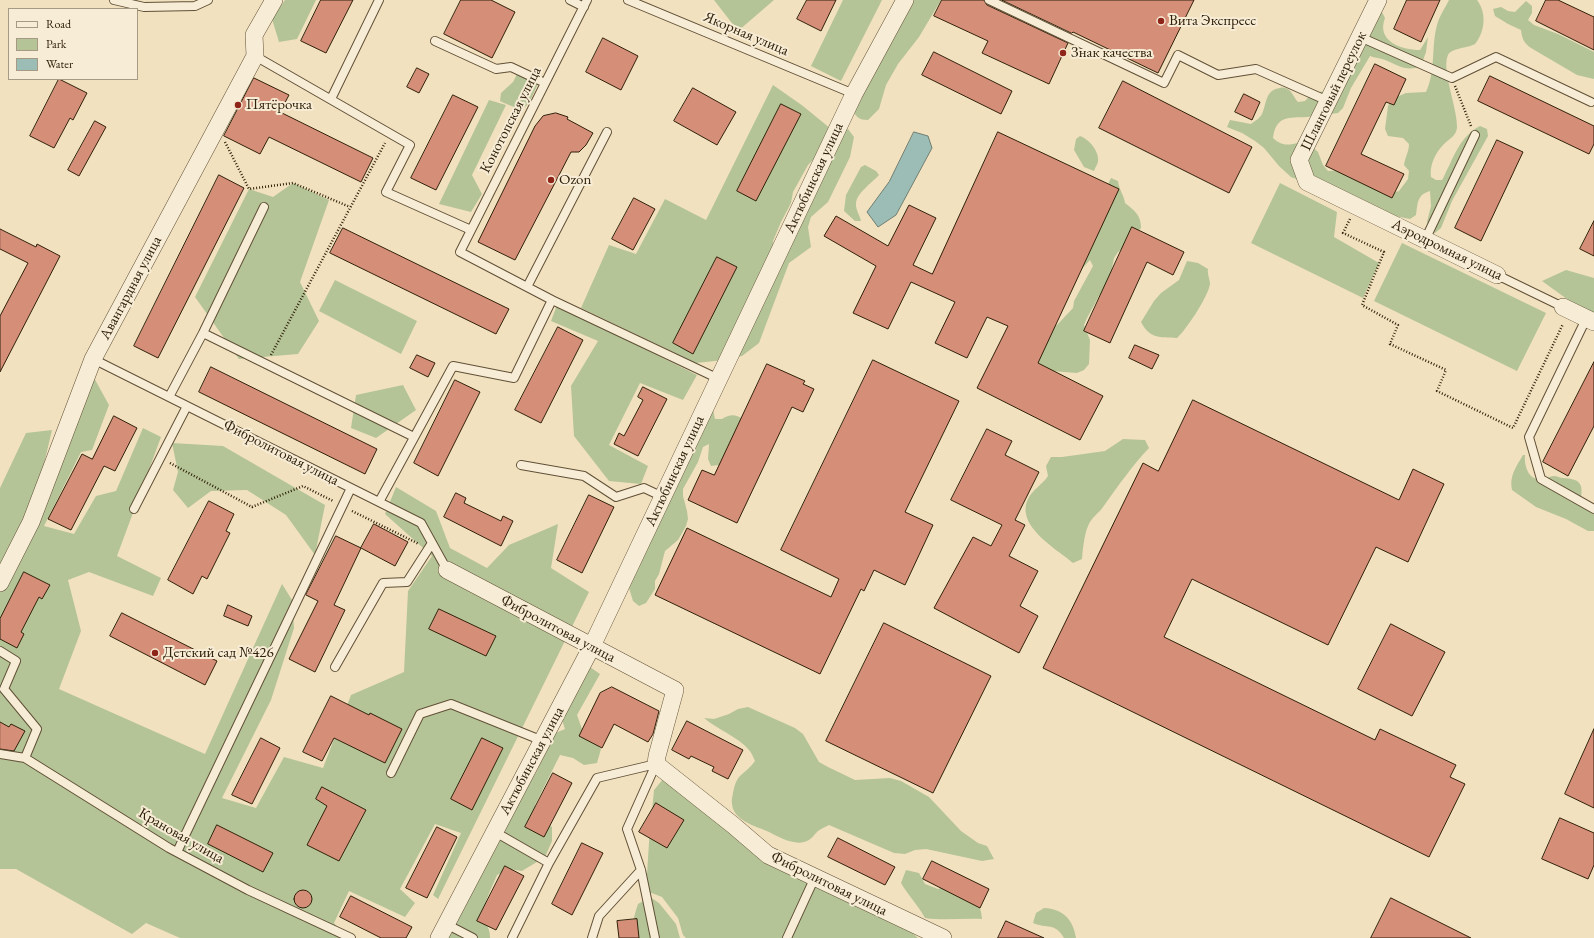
<!DOCTYPE html>
<meta charset="utf-8">
<style>
body{margin:0}
#map{position:relative;width:1594px;height:938px;overflow:hidden;background:#f2e1bf;font-family:"EB Garamond",serif}
canvas{display:block}
.legend{position:absolute;left:8px;top:8px;width:130px;height:72px;box-sizing:border-box;background:#f7ecd5;border:1px solid #a79a84;margin:0;padding:5px 7px;list-style:none;font-size:12px;color:#30200a}
.legend li{display:flex;align-items:center;gap:8px;height:20px}
.legend b{width:20px;border:1px solid #a79a84}
</style>
<div id="map">
<canvas width="1594" height="938"></canvas>
<ul class="legend">
<li><b style="height:5px;background:#f7ecd5"></b>Road</li>
<li><b style="height:11px;background:#b4c497"></b>Park</li>
<li><b style="height:11px;background:#9bbdb5"></b>Water</li>
</ul>
</div>
<script>
const ctx = document.querySelector('canvas').getContext('2d');
ctx.lineJoin = 'round';
function fillPath(path, color) { ctx.fillStyle = color; ctx.fill(path, 'evenodd'); }
function trace(path, color, width, dash) { ctx.strokeStyle = color; ctx.lineWidth = width; ctx.lineCap = dash ? 'butt' : 'round'; ctx.setLineDash(dash || []); ctx.stroke(path); }
function write(font, color, halo, rows, align = 'center') {
  ctx.font = font + ' "EB Garamond",serif'; ctx.lineWidth = 4; ctx.setLineDash([]); ctx.textBaseline = 'middle'; ctx.strokeStyle = halo; ctx.fillStyle = color; for (const [text, x, y, turn = 0] of rows) {
    ctx.save(); ctx.translate(x, y); ctx.rotate((+turn || 0) * Math.PI / 180); ctx.textAlign = isNaN(turn) ? turn : align; if (halo) ctx.strokeText(text, 0, 0); ctx.fillText(text, 0, 0); ctx.restore();
  }
}
fillPath(new Path2D(`
 M285 0H316L297 39 279 42 272 19Z
 M714 0H774L738 31Z
 M843 0H882L841 81 811 66Z
 M907 0H941L919 37 898 64 886 85 879 109 868 120C859 120 856 117 852 109Z
 M1449 0H1477C1487 13 1485 32 1475 44 1468 48 1451 48 1448 55 1441 70 1458 109 1457 128 1456 136 1449 139 1444 144 1436 152 1429 165 1431 177L1436 180H1442C1445 175 1446 171 1449 166 1456 150 1464 134 1480 126L1487 129 1488 136 1452 201 1441 228 1435 233 1429 229 1427 222 1431 206 1430 191C1417 195 1418 202 1416 215L1410 219 1395 216 1291 177 1279 166 1264 148 1255 141 1242 133 1227 127 1230 120 1251 124C1255 121 1260 118 1262 114 1267 103 1265 90 1280 88 1283 87 1286 88 1289 90 1292 92 1295 99 1298 102L1305 101C1311 94 1318 90 1327 92L1375 11 1382 12 1385 18C1376 41 1401 50 1420 50L1428 37 1426 52 1421 66C1407 72 1399 66 1385 60 1380 58 1375 58 1370 56L1351 88 1343 108 1338 113C1328 114 1318 116 1307 117 1289 118 1276 115 1273 138 1286 150 1293 142 1307 142L1318 152 1323 165 1328 171 1357 169 1392 193 1399 191 1408 179 1409 171 1404 165C1405 157 1409 152 1409 144L1403 138 1388 136 1385 129 1388 106 1392 99 1406 93 1426 92C1436 71 1431 47 1437 25 1439 17 1445 8 1449 0Z
 M1526 1 1532 6V13L1528 20 1534 25 1558 34 1594 52V79L1577 75 1531 48C1524 43 1522 39 1521 30L1508 24 1495 16 1493 9 1501 7 1508 11 1515 12Z
 M518 72 539 82C526 108 529 115 500 101L501 93 513 82Z
 M773 85 803 106 831 129 816 157 808 165 793 192 791 203 781 222 773 241V251L838 133 848 129 854 137 850 157 828 202 811 217 808 227 811 247 789 263 759 343 742 356 724 360 696 363 581 308 609 245 636 254 665 199 706 220Z
 M489 100 506 105 472 175 482 194 471 212 439 204Z
 M1080 136C1089 139 1100 152 1098 162 1097 165 1095 168 1094 171L1084 167 1074 150 1076 139Z
 M865 165 876 171 879 175C872 183 855 194 856 205 856 210 860 216 861 221H855L844 211 846 195 861 167Z
 M1111 178 1118 181C1119 190 1124 195 1125 203 1135 211 1141 215 1141 228L1127 246 1118 252 1114 258 1111 273 1104 291 1099 296 1087 318 1084 325 1090 340 1089 364 1084 370 1077 373 1039 370 1013 332 1052 329 1058 324 1073 308 1074 301 1093 266 1090 260 1080 271 1104 192Z
 M293 183 329 200 300 282 319 321 298 354 239 359 195 297 249 189 273 197Z
 M1280 183 1337 212 1334 237 1379 263 1363 298 1251 243Z
 M1402 243 1546 313 1517 371 1374 301Z
 M1187 261 1198 263 1208 269C1207 274 1210 279 1210 284 1208 297 1186 330 1177 338 1159 337 1150 339 1141 322L1154 301 1161 293 1179 280Z
 M1566 270 1594 278V314L1578 307 1542 281Z
 M335 280 417 321 401 354 319 311Z
 M557 305 697 375 683 400 640 383 609 445 648 466 641 484 609 481 574 436 571 386 598 341 551 321Z
 M93 376 109 405 92 450 81 452 44 526 74 534 96 496 116 491 143 428 161 437 117 556 161 578 153 596 89 572 68 580 81 631 59 689 205 754 282 584 292 600 294 628 271 700 222 798 256 808 284 757 323 768 351 695 404 672 408 591 432 556 385 514 396 487 436 511 450 548 487 568 509 545 558 524 551 568 589 592 438 899 433 895 461 833 435 824 400 889 415 903 405 917 349 891 334 923 347 938H180L146 923 132 934 16 869H0V488L26 433 52 430 39 485Z
 M403 385 416 410 376 438 351 428 356 395Z
 M712 404 715 419H722C730 414 735 414 743 419L719 465 711 466 708 459 709 444 703 447 698 462 683 489V496L687 511 688 519 686 526 678 540 665 551 659 574 655 581V589L646 603 639 606 633 601 629 588Z
 M1123 439 1145 440 1149 448C1132 466 1118 486 1103 507 1099 513 1091 518 1088 526 1084 536 1083 548 1082 559L1073 563C1057 549 1015 526 1028 499 1033 489 1042 485 1048 476L1046 466 1051 457H1062L1105 451Z
 M172 443 223 446 325 505 315 555 286 515 247 490 211 491 188 508 173 490 178 472Z
 M1523 455H1525C1524 465 1528 481 1542 479 1546 479 1550 476 1554 476 1557 476 1560 478 1563 478 1577 479 1584 481 1581 498L1594 512V531H1588L1566 519 1536 507 1512 490C1509 476 1516 467 1523 455Z
 M587 665 600 674 577 715 582 729 601 749 597 763 584 765 573 758 560 755 535 805 540 818 552 827V841L545 857 522 871 509 869 497 875C493 885 482 906 484 917 486 926 490 927 490 938H439L537 771 553 734 565 729 561 717Z
 M748 707 795 728 803 734 819 762 828 767 855 780 890 778 901 781 929 797 961 831 978 843 987 846 994 859 982 861 926 849 915 850 905 854 894 853 829 825C825 827 821 829 818 831 813 836 811 840 804 842 793 845 779 837 769 832 751 824 726 819 733 793 734 787 736 780 740 776 745 771 751 767 755 761 753 757 752 753 749 750 737 736 718 730 704 718L714 719 729 714 738 709Z
 M669 772 755 845 909 930 918 938H686L683 935 678 918 662 897 649 892 647 875 649 842 654 790Z
 M906 870 919 873 925 884 938 889 963 880C972 892 981 903 982 919 963 918 944 921 925 918 918 905 908 895 901 883Z
 M650 897 659 903 676 924 680 938H634C631 926 634 916 638 904Z
 M1044 908C1063 909 1073 919 1076 938H1064C1055 922 1047 929 1033 923L1036 913Z`), '#b4c497');
const water = new Path2D(`
 M914 132 928 136 932 148 896 215 878 227 867 212 889 182Z`);
fillPath(water, '#9bbdb5');
trace(water, '#707e71', 1);
const building = new Path2D(`
 M321 0H353L326 53 301 41Z
 M461 0H491L515 12 492 58 444 34Z
 M807 0H836L821 31 797 19Z
 M942 0H984L987 5 1068 43 1049 84 982 53 988 41 934 16Z
 M1002 0H1194L1158 73 1073 32 1072 33Z
 M1407 0H1440L1421 42 1394 29Z
 M1546 0H1558L1594 17V50L1536 21Z
 M603 38 638 56 621 90 586 72Z
 M934 52 1012 91 1001 114 922 75Z
 M1375 64 1406 79 1394 105 1386 102 1361 154 1404 174 1392 198 1326 166Z
 M417 68 429 74 419 93 407 87Z
 M1490 76 1594 126V144L1589 154 1478 101Z
 M254 78 289 95 280 112 373 158 361 182 269 137 260 154 224 136Z
 M59 79 87 93 73 120 70 118 54 148 30 136Z
 M1123 81 1252 147 1229 193 1099 128Z
 M693 88 736 112 717 145 674 121Z
 M1244 94 1260 102 1252 120 1235 112Z
 M453 95 478 107 436 190 411 178Z
 M781 104 801 114 756 201 737 191Z
 M556 113 568 117 567 119 593 133 586 145 579 152H571L515 260 478 242 535 126 543 116Z
 M95 121 106 127 79 176 68 170Z
 M998 132 1119 189 1038 363 1103 396 1080 440 977 388 1008 326 987 317 967 358 935 343 955 302 911 282 888 329 853 313 876 266 824 236 836 216 888 246 909 205 936 218 913 265 932 274Z
 M1497 140 1523 152 1481 241 1455 228Z
 M219 175 244 188 158 358 134 346Z
 M634 198 655 209 633 250 612 239Z
 M1594 221V256L1580 249Z
 M1132 227 1184 252 1173 275 1147 262 1110 343 1084 331Z
 M343 228 509 309 496 334 330 253Z
 M0 229 36 247 37 244 60 256 0 372V316L28 263 0 249Z
 M717 257 737 267 693 354 673 343Z
 M558 327 583 340 541 423 515 410Z
 M1135 345 1159 355 1152 369 1129 358Z
 M417 355 435 363 428 377 410 368Z
 M873 360 959 401 905 512 933 525 905 585 874 570 864 591 861 589 820 674 655 595 687 528 831 597 839 579 781 550Z
 M1594 362V426L1568 476 1543 462Z
 M767 364 805 381 803 384 814 389 803 412 792 407 737 523 688 500 702 470 714 475Z
 M211 367 377 449 365 474 199 392Z
 M455 380 480 392 438 476 414 463Z
 M643 387 667 399 638 456 614 444 619 433 624 436 643 400 638 397Z
 M1193 400 1399 500 1413 469 1444 484 1408 562 1376 547 1328 645 1192 579 1164 637 1375 740 1380 729 1456 765 1450 777 1465 784 1429 857 1043 668 1143 463 1158 471Z
 M114 416 137 428 115 471 104 466 71 530 48 519 82 454 92 459Z
 M987 429 1012 441 1005 455 1039 472 1015 520 1025 525 1009 556 1038 571 1020 606 1038 616 1019 653 934 608 973 537 991 546 1002 525 951 500Z
 M456 493 466 498 464 503 501 521 503 516 513 521 501 546 444 517Z
 M589 495 614 507 582 573 557 560Z
 M209 501 234 514 226 531 230 533 207 579 202 576 193 594 168 580Z
 M374 524 408 542 395 566 361 548Z
 M336 536 361 548 334 605 345 610 315 672 289 659 318 601 306 595Z
 M24 572 50 585 42 599 39 597 21 632 24 634 17 648 0 639V619Z
 M228 605 252 616 248 626 224 616Z
 M439 609 496 636 486 656 429 629Z
 M122 613 217 661 205 685 110 636Z
 M884 623 991 676 933 793 826 741Z
 M1391 624 1445 652 1412 716 1358 689Z
 M612 687 659 711 653 734 648 742 614 724 602 748 579 736 600 693Z
 M331 696 369 715 370 713 402 729 385 763 334 738 322 761 303 752Z
 M687 721 743 750 728 779 712 771 714 767 691 756 689 759 672 750Z
 M0 722 9 727 11 724 25 731 14 751 0 749Z
 M1594 729V808L1565 794Z
 M261 738 280 748 252 804 232 795Z
 M482 738 503 748 472 810 451 799Z
 M553 773 572 783 544 837 525 827Z
 M322 787 366 810 339 861 307 845 327 806 316 799Z
 M656 803 684 820 667 848 639 832Z
 M1560 818 1594 833V865L1588 879 1542 859Z
 M217 825 273 853 263 872 208 844Z
 M437 827 457 837 427 898 406 888Z
 M838 838 895 867 885 885 828 857Z
 M582 843 603 853 572 915 552 904Z
 M932 861 989 889 980 908 923 879Z
 M505 866 524 876 496 930 477 921Z
 M294 899a9 9 0 1 1 18 0a9 9 0 1 1-18 0Z
 M351 896 412 927 406 938H381L340 917Z
 M1391 898 1471 938H1371Z
 M637 919 639 938H619L617 921Z
 M1006 921 1044 938H998Z`);
fillPath(building, '#d58e78');
trace(building, '#30200a', 1);
const lane = new Path2D(`
 M114 0 144 7 195 6 208 0
 M570 0 584 7
 M628 0 854 94
 M989 0 1164 83 1178 55 1218 75 1256 69 1328 101
 M1360 37 1452 78 1496 57 1591 102
 M435 41 496 69 511 67 545 83
 M255 56 410 145 386 192 471 230
 M331 99 379 0
 M1425 240 1475 135
 M1497 275 1563 307
 M527 287 607 132
 M552 300 719 379
 M1586 319 1529 437 1541 479 1594 509
 M203 333 264 207
 M93 359 421 523 447 570
 M169 397 203 333 414 437
 M521 465 584 476 616 497 644 488 663 497
 M379 502 453 366 514 378 552 300 460 252 587 0
 M134 509 187 406
 M0 651 16 661 4 689 37 729 25 758
 M335 667 383 583 407 582 432 543
 M0 754 25 758 169 848 248 890 351 938
 M391 773 420 714 451 704 543 741
 M495 832 549 863 597 778 656 764 627 829 641 870 655 938
 M177 852 351 488
 M446 924 473 938
 M512 938 549 863
 M592 938 599 916 641 870
 M787 938 815 877`);
const street = new Path2D(`
 M1378 0 1299 160 1307 182 1497 275
 M1563 307 1594 322
 M447 570 675 690 657 756 656 764 733 825 768 855 943 938
 M0 583 31 522 93 359 255 56 254 35 274 0
 M439 938 592 646 854 94 905 0`);
trace(lane, '#605037', 10);
trace(street, '#605037', 18);
trace(new Path2D(`
 M1455 86 1471 126
 M225 142 249 189 293 183 350 207
 M1350 219 1343 233 1384 252 1362 305 1398 325 1390 344 1446 370 1437 391 1513 428 1563 324
 M271 355 385 143
 M170 463 252 507 303 486 333 501
 M352 511 419 544`), '#30200a', 2.5, [1, 2]);
trace(lane, '#f7ecd5', 8);
trace(street, '#f7ecd5', 17);
for (const [x, y, r, color] of [
 [1161,21,4,"#8f2418"],
 [1063,53,4,"#8f2418"],
 [238,105,4,"#8f2418"],
 [551,180,4,"#8f2418"],
 [155,653,4,"#8f2418"]
]) { const dot = new Path2D(); dot.arc(x, y, r, 0, 2 * Math.PI); ctx.fillStyle = color; ctx.fill(dot); trace(dot, '#f7ecd5', 1.5); }
write('15px', '#30200a', '#f7ecd5', [
 ["Вита Экспресс",1169,21],
 ["Знак качества",1071,53],
 ["Пятёрочка",246,105],
 ["Ozon",559,180],
 ["Детский сад №426",163,653]
], 'left');
write('15px', '#30200a', '#f7ecd5', [
 ["Якорная улица",746,34,23],
 ["Шланговый переулок",1334,91,-64],
 ["Конотопская улица",511,120,-63],
 ["Актюбинская улица",814,178,-65],
 ["Аэродромная улица",1447,250,26],
 ["Авангардная улица",131,288,-62],
 ["Фибролитовая улица",281,453,27],
 ["Актюбинская улица",675,471,-65],
 ["Фибролитовая улица",558,629,28],
 ["Актюбинская улица",532,761,-62],
 ["Крановая улица",181,836,30],
 ["Фибролитовая улица",829,884,26]
]);
</script>
